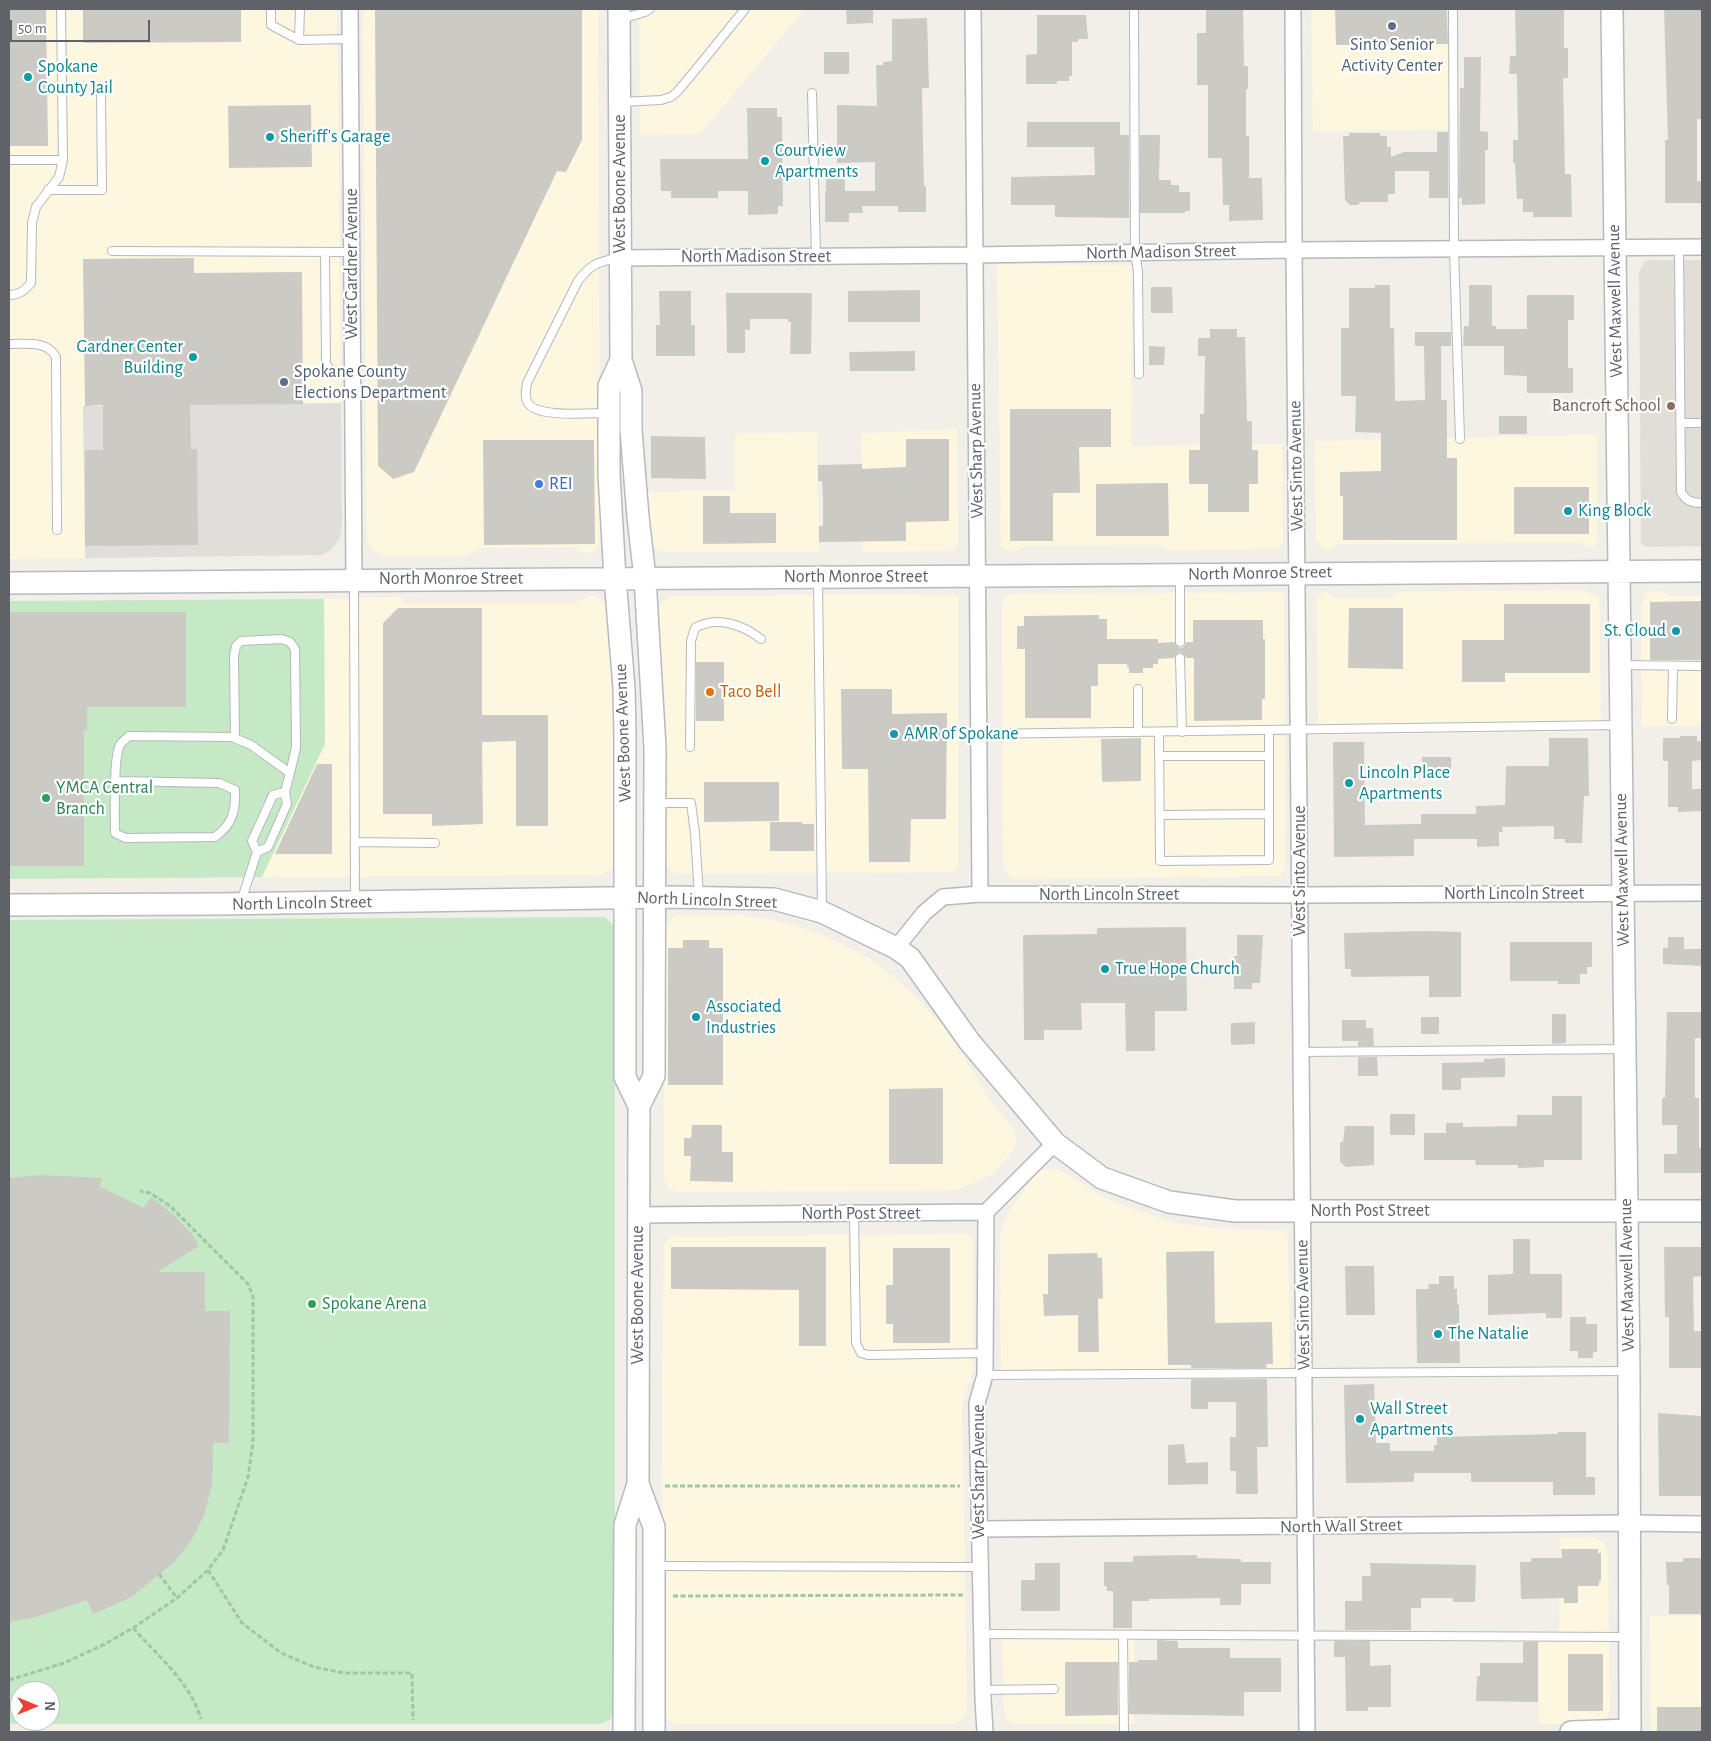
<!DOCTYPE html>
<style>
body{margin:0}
#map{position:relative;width:1711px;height:1741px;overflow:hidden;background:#f1efe8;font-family:"Alegreya Sans",sans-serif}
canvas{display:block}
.frame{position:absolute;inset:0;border:10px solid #5f6368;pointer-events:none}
.north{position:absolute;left:10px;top:1681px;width:50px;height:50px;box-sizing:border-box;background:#fff;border:1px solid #bfc1c3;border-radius:50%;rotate:90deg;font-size:14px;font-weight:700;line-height:20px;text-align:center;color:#5f6368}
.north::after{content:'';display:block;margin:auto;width:18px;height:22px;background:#ea4335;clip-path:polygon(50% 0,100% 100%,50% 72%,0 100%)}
.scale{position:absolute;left:10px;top:20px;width:140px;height:22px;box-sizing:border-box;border:2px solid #5f6368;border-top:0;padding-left:6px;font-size:15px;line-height:18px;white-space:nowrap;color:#5f6368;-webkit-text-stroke:4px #fff;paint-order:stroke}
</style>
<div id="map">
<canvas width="1711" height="1741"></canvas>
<div class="frame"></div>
<div class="north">N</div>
<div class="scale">50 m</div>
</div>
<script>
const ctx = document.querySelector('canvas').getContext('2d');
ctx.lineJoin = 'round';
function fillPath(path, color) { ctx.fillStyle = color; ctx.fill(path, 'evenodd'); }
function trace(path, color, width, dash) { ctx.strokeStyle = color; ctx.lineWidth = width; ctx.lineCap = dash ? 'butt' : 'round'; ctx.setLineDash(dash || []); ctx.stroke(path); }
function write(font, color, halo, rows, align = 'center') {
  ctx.font = font + ' "Alegreya Sans",sans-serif'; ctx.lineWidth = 4.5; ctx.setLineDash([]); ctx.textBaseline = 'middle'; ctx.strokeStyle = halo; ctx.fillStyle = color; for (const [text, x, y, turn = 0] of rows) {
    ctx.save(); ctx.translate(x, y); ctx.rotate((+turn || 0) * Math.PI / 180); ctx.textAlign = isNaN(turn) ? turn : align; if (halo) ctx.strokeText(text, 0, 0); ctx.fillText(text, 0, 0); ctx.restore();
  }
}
fillPath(new Path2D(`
 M9 9H337L341 403 83 406 85 558 9 559Z
 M363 9H598L600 542 598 548 591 553 579 552 578 547 482 548 468 555H383L376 552 370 547 367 538Z
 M639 9H805L700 134 640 135Z
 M1311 9H1450V130L1313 131Z
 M997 264 1132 265 1131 446 1282 444 1283 542 1279 547 1276 549 1165 550 1160 545 1026 546 1016 551H1008L1003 549 1001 545Z
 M957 429 958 542 955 549 950 551 863 552 861 433Z
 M817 432 819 552H663L656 549 651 542 644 492 735 491V433Z
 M1597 435V539L1595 545 1590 547H1586L1579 542 1338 544 1333 549 1328 550 1321 547 1316 540 1315 441Z
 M1584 590 1596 596 1600 603 1601 731 1318 735 1317 599 1321 593 1328 592 1334 598H1391L1400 592Z
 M1652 591H1661L1670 596H1702V726H1642L1641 605 1647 593Z
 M1280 592 1283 594 1284 599 1285 865 1284 871 1279 876H1275L1017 879 1010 878 1006 872 1003 860 1002 602 1006 596 1013 594Z
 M957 595 958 600V866L956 870 953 872 678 874 668 869 665 865 664 699 658 609 661 603 671 596Z
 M589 596H595L603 601 607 608 615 699 616 863 610 870 601 875 262 877 325 744 324 599 397 597 400 598 404 603H576Z
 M677 915H736L768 919 790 924 820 934 868 957 909 990 944 1027 967 1062 992 1104 1015 1130 1016 1143 1014 1149 993 1174 961 1188 942 1191 678 1192 668 1189 664 1178 663 931 666 924Z
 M1052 1169 1060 1170 1104 1197 1133 1209 1175 1223 1217 1229 1279 1230 1285 1231 1288 1236 1290 1377 1000 1379 1001 1366 1000 1237 1005 1220 1013 1206 1035 1175 1042 1170Z
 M966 1234 971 1236 973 1240V1366L972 1374 963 1400 962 1410 967 1707 966 1714 960 1720 952 1724H683L669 1722 663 1708 662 1375 664 1245 669 1239 673 1237Z
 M1592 1537 1598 1539 1604 1543 1608 1553 1610 1710 1608 1716 1602 1722 1595 1724H1539V1640L1559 1639 1560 1538Z
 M1650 1616H1702V1732H1651Z
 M1134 1630V1724H1018L1007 1720 1004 1712 1002 1631Z`), '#fef7e0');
fillPath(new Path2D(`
 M341 403 342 524 340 538 332 549 322 555 85 558 83 406Z`), '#e0deda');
fillPath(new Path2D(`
 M1653 260H1702V546L1650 547 1643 546 1641 543 1639 272 1645 261Z`), '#e1ded6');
fillPath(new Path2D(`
 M324 599 325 744 262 877 9 879V601Z
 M605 917 614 926 615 931V1706L610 1720 600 1724H9V920ZM20 1691H50V1721H20Z`), '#c5e8c5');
fillPath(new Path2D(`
 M9 9H46L48 146H9Z
 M83 9H241V42L83 43Z
 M375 9H582V140L566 172 557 171 414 472 393 479 378 466Z
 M846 9H873V23L847 24Z
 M1206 9H1243L1244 66H1248V89H1246V136H1249V178H1262L1263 220 1229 221V205H1223L1222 158H1208V85H1197V33H1206Z
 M1335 9H1447L1448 44 1336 45Z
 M1515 9H1564V48H1568V78H1563L1565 174H1571L1572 217H1533V212H1523V199H1517L1515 163H1513V140H1518L1517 74H1509L1510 56H1516Z
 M1664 9H1702V119H1697V181H1702V203H1665V140H1668Z
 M1037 15H1086L1088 39H1078V42H1072V76H1069V81H1057V84H1026V55L1037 54Z
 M927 18 929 88H922L923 145 924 186H926V212H898V206H862L863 213H849V222H825V191H826V179L845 178V191H875V162L837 163V105L877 106 876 65H883V62L892 61V19Z
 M824 52H849V74H824Z
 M1464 57H1481L1480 131 1488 132V150H1485V204L1462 205V198H1459L1460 88H1464Z
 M311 105 312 167 229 168 228 106Z
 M747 108H777V117H782L783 206H778V214L748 215V191H718V198H671V191H661L660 159H748Z
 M1027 122H1120V135H1129V218L1055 217V205H1011V177L1095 175 1094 147H1027Z
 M1437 132H1448V198H1429V171H1395V194H1388V202H1360L1358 205H1350L1345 200 1343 136H1349V133H1380V136H1387V147H1391V157L1404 152H1437Z
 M1140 135H1160L1159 180H1171V185H1179V192H1190V211H1185V213H1140Z
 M194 258V273L302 272 303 404 190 405 191 449H197L198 545 85 546V450H103V405L85 406 83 259Z
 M1375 285H1390V328H1394L1395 401 1425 400 1424 346H1415V332H1451V346H1441V400H1447V458H1457V540H1343V496H1340V472L1381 471V433L1355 432 1356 396H1341V328H1349V288H1375Z
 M1469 285H1492V326H1496V329H1527V295H1574V320H1568V368H1573V393H1527V376L1504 375V346H1463L1464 326H1469Z
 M1151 287H1172L1173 313H1151Z
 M920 290V322H848V291Z
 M659 291H691V325H695V356H656V325H660Z
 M726 293H812L811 354H790L791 322H788V319H750V330H745V353H727Z
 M1210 329H1237V337H1245L1247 421H1252V450H1258V484H1249V512H1208V484H1189V450H1200V414H1204L1205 356H1198V338H1210Z
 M1149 346 1165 347 1164 365H1149Z
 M915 351V371H850L849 352Z
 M1010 409H1111V447H1079L1080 493H1053V541H1010Z
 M1499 416H1527V434H1499Z
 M651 436 705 437 706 479 651 478Z
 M906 439H949V521L906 522V541L819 542V526H823V498L822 481H818V465L862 464V469L906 467Z
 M483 440H594L595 544 484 545Z
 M1168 483 1169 536H1096V484Z
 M1514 487H1589V534H1514Z
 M703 496H730V513H776V543L703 544Z
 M1702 601V660H1650V602Z
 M1504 604H1590V673H1505V682H1462V640H1504Z
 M398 608H482V715H548V826H516V741L482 742 483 824 432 826V814H383V623Z
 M1349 608H1403V669L1348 668Z
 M9 612H186V707H87V730H84V866H9Z
 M1099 615V619H1107V639H1158V643L1174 642 1180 648 1183 647 1186 642H1193V620H1263V639H1265V699H1262V720L1194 721V658H1186L1184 655 1180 652 1177 654 1174 658 1158 659V664H1153V668H1143V673H1129V667H1127V664H1098V686H1091V718H1025V649H1017V626H1024V616Z
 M696 662H724V721H696Z
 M841 689H892V714L947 713 946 819H911L910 862H869L868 769H842Z
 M1680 736H1697V741H1702V760L1692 761V789H1702V811L1678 812V807H1668V761H1663V738H1680Z
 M1141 738V781L1102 782 1101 739Z
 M1549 738H1588L1589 796H1584L1582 843H1565V839H1554V826L1502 827 1503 832H1499V846L1477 847V839H1414V856L1334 857 1333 742H1364L1365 825 1421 824V814H1476V806L1505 805 1506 766H1549Z
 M1422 757H1451V776H1422Z
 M317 764H332V854H275Z
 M704 782H779V821L704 822Z
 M770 822H802V824H814V851H770Z
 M1186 927 1187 1011H1155V1051H1126L1125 1003H1081L1082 1030H1044V1040H1024L1023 935 1097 934V928Z
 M1426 931 1461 932V997H1429V976L1351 977V969H1345L1344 933Z
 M1237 935H1263L1260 983H1252V989H1234V956H1237Z
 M1668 937H1684V949H1702V966L1663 964V948H1668Z
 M683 940H709V948H723V1085H668V948H683Z
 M1510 942H1592V967H1587V974H1580V984H1558V981H1510Z
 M1667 1012H1702V1038H1695V1098H1699V1148H1702V1173H1664V1154H1677V1125H1662V1098H1665Z
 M1552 1014H1566V1043L1552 1044Z
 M1421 1017H1439V1034H1421Z
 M1342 1020H1366V1028H1373L1374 1046H1358V1041H1342Z
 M1255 1022V1044L1231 1045V1023Z
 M1358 1057H1377L1378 1076H1358Z
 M1505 1058V1077L1461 1078V1090H1442V1063L1484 1062V1059Z
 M943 1088V1164H889V1089Z
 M1552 1096H1582V1160H1544V1167L1518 1168V1165H1476L1475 1160H1424V1133H1446V1123H1463V1127L1517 1126V1115H1552Z
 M1390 1114H1415V1135H1390Z
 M692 1125H722V1152H733V1182L690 1181 691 1156H684V1138H691Z
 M1345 1126H1374V1165L1346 1167 1340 1162V1142H1343Z
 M40 1175 102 1178 100 1187 144 1208 151 1197 173 1214 191 1233 199 1246 157 1272H205V1311H230L229 1443H213L212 1485 204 1515 191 1541 174 1562 132 1597 93 1614 87 1600 36 1617 9 1622V1178Z
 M1513 1239H1530V1274H1562V1318H1546V1313L1488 1315V1275L1513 1274Z
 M671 1247H826V1346H799V1290L671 1289Z
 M1664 1247H1702V1276L1693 1277 1694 1331H1702V1368H1669V1317H1665Z
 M893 1248H950V1343H893V1324H886V1285H893Z
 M1214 1251 1215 1323 1272 1322 1273 1364H1266L1267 1368H1191V1365H1168L1166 1252Z
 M1097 1253 1098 1258 1102 1257 1103 1298 1098 1299 1099 1352H1078V1315L1044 1316 1043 1294H1048V1254Z
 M1345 1266H1374L1375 1315H1346Z
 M1439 1276H1454V1289H1457V1304L1459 1305 1460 1363H1417L1416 1289H1429L1428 1284H1439Z
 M1570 1317H1586V1324H1597V1352H1593V1358H1578V1351H1570Z
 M1191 1379H1267L1268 1447H1257L1258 1494H1236V1471H1230V1437H1236V1402H1208V1409H1191Z
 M1374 1384 1376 1443H1390V1451H1434V1445H1437V1437L1558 1434V1432H1586V1477H1595V1495H1553V1482H1471V1473H1414V1482L1346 1483 1344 1385Z
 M1658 1413 1702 1416V1496H1659Z
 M1184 1444 1186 1463 1208 1462V1484L1168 1485V1445Z
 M1561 1549H1598V1553H1601V1581H1599V1586H1578V1603H1564V1598L1521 1599 1520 1562H1531V1558H1562Z
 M1197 1555V1558L1241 1559V1562H1271V1584H1241V1605H1220V1598L1149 1599V1601H1132V1628H1113V1591H1107V1586H1104V1562H1133V1556Z
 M1683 1558H1702V1614H1669V1585H1667L1666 1562H1683Z
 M1035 1563H1060V1611H1021V1580H1035Z
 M1370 1563 1476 1565 1475 1602H1453V1598H1421V1608H1411V1630H1345V1601H1362V1576H1371Z
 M1157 1640 1178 1641V1648H1230V1658H1281V1692H1244V1716L1129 1714V1662H1138V1660H1157Z
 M1334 1641H1370V1666L1391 1665V1707H1368V1711H1346L1345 1657H1334Z
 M1523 1642H1538V1702L1476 1701 1477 1676H1480V1663H1523Z
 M1568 1654H1603V1711H1568Z
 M1065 1662H1118V1715L1065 1716Z
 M1657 1707H1702V1732H1657Z`), '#cccac5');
const lane = new Path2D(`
 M271 9V25L299 40 350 39
 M1134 9 1135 252 1138 272 1139 374
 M1453 9 1454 249 1460 439
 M621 19 645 12 650 9
 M299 40 300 9
 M812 93 816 256
 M621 102 661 100 671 97 677 92 693 73 745 9
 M9 160H63
 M48 190H102L101 89
 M1679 248 1681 492C1686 501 1692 503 1702 503
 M112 251 352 252
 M325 252 326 364 331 371 353 372
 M9 295C19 295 24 291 31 283L32 223 36 207 59 177 63 160 61 9
 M9 344C26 344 47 340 56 357L57 530
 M607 413C590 413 536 418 528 403 524 397 526 390 527 383L578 281C591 264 597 262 618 258
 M1680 423H1702
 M1180 577V642
 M818 579 822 910
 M354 582 355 900
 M1180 658 1182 732
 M1622 665 1702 666
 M1138 689V732
 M1672 719 1673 666
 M1269 731V756
 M1159 732C1159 775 1160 818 1160 861L1269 860V756H1159
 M978 734 1619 725
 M235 738 234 656 236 646 241 641 282 639 290 642 295 649 296 748 290 773
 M690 747 691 641 695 628C717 615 743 625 761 639
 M116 781 219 783 235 790C236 811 232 825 215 837L125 838 115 833C115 815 113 757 120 745 122 741 126 739 129 736L232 737 251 745 290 773 285 792 287 804 268 847 257 852
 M655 803H691L695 833 699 896
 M1160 815 1269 814
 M355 842 435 843
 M241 902 257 852 252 841 273 795 285 792
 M1302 1052 1624 1049
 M854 1214 856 1343 861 1353 868 1355 986 1353
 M985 1375 1628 1371
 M655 1566 980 1567
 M982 1634 1628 1637
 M1123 1635 1124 1732
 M983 1690 1054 1689`);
const street = new Path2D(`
 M350 9 354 580
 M973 9 980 894
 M1293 9 1294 250 1307 1732
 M620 258 974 255 1294 250 1702 247
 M896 948 924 913 943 897 980 894 1300 895 1702 893
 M638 1215 986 1212 1055 1143
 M980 1529 1629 1523 1702 1524
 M985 1732 983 1699 977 1403 985 1375 986 1212`);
const secondary = new Path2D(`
 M619 9 621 360 631 391V430L638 517 645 578 655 748 654 1076 639 1106
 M1612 9 1629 1371 1630 1732
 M621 360 609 386V474L615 578 624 688 625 738V1077L639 1106 638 1484 625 1525 624 1732
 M9 583 1702 571
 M9 905 217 904 671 897 774 899 822 912 896 948 910 958 969 1041 1055 1143 1102 1178 1169 1202 1235 1211H1702
 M638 1484 654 1527V1732
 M1571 1732 1630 1730`);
trace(lane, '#b5b8bc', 10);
trace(street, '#b5b8bc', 18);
trace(secondary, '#b6babf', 24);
trace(new Path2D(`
 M665 1486H960
 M208 1570 242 1623 281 1653 314 1667 344 1673H412L413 1720
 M159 1574 177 1598
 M673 1596 963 1595
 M133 1628C158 1656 190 1682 201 1719
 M9 1680 64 1663 101 1646 133 1628 177 1598 208 1570 223 1550 248 1477 253 1443V1296L248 1284 170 1206 150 1193 140 1191`), '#9cc7a9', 3, [5, 2.5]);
trace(lane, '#fff', 8);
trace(street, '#fff', 15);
trace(secondary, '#fff', 21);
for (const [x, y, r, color] of [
 [1392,26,5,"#5c6f8a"],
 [28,77,5,"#0f9aa8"],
 [270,137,5,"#0f9aa8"],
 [765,161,5,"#0f9aa8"],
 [193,357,5,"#0f9aa8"],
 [284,382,5,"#5c6f8a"],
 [1671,406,5,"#8d6e63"],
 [539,484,5,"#3f7fe0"],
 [1568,511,5,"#0f9aa8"],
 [1676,631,5,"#0f9aa8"],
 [710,692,5,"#e8710a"],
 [894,734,5,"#0f9aa8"],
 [1349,783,5,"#0f9aa8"],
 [46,798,5,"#2e9e5b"],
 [1105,969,5,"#0f9aa8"],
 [696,1017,5,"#0f9aa8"],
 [312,1304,5,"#2e9e5b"],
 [1438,1334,5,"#0f9aa8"],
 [1360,1419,5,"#0f9aa8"]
]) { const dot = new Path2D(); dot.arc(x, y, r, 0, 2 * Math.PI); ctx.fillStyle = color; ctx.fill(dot); trace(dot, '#fff', 2); }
write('18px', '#4e5e75', '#fff', [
 ["Sinto Senior",1392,45],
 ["Activity Center",1392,66],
 ["Spokane County",294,372,"left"],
 ["Elections Department",294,393,"left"]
]);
write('18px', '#0d838f', '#fff', [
 ["Spokane",38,67],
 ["County Jail",38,88],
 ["Sheriff's Garage",280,137],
 ["Courtview",775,151],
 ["Apartments",775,172],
 ["Gardner Center",183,347,"right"],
 ["Building",183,368,"right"],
 ["King Block",1578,511],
 ["St. Cloud",1666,631,"right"],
 ["AMR of Spokane",904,734],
 ["Lincoln Place",1359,773],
 ["Apartments",1359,794],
 ["True Hope Church",1115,969],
 ["Associated",706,1007],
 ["Industries",706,1028],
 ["The Natalie",1448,1334],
 ["Wall Street",1370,1409],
 ["Apartments",1370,1430]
], 'left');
write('18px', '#5f6368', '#fff', [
 ["West Boone Avenue",620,184,-90],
 ["North Madison Street",1161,252,-1],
 ["North Madison Street",756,257],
 ["West Gardner Avenue",352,264,-90],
 ["West Maxwell Avenue",1615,301,-91],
 ["West Sharp Avenue",976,451,-91],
 ["West Sinto Avenue",1296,466,-91],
 ["North Monroe Street",1260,573,-1],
 ["North Monroe Street",856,577],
 ["North Monroe Street",451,579],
 ["West Boone Avenue",623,733,-92],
 ["West Maxwell Avenue",1622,870,-91],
 ["West Sinto Avenue",1300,871,-90],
 ["North Lincoln Street",1514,894],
 ["North Lincoln Street",1109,895],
 ["North Lincoln Street",707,900,2],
 ["North Lincoln Street",302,903,-1],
 ["North Post Street",1370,1211],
 ["North Post Street",861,1214],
 ["West Maxwell Avenue",1627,1275,-91],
 ["West Boone Avenue",638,1295,-90],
 ["West Sinto Avenue",1303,1305,-91],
 ["West Sharp Avenue",979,1472,-90],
 ["North Wall Street",1341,1526,-1]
]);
write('18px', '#785e54', '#fff', [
 ["Bancroft School",1661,406]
], 'right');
write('18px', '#366cbe', '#fff', [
 ["REI",549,484]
], 'left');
write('18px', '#c56008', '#fff', [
 ["Taco Bell",720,692]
], 'left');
write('18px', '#27864d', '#fff', [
 ["YMCA Central",56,788],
 ["Branch",56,809],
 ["Spokane Arena",322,1304]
], 'left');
</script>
